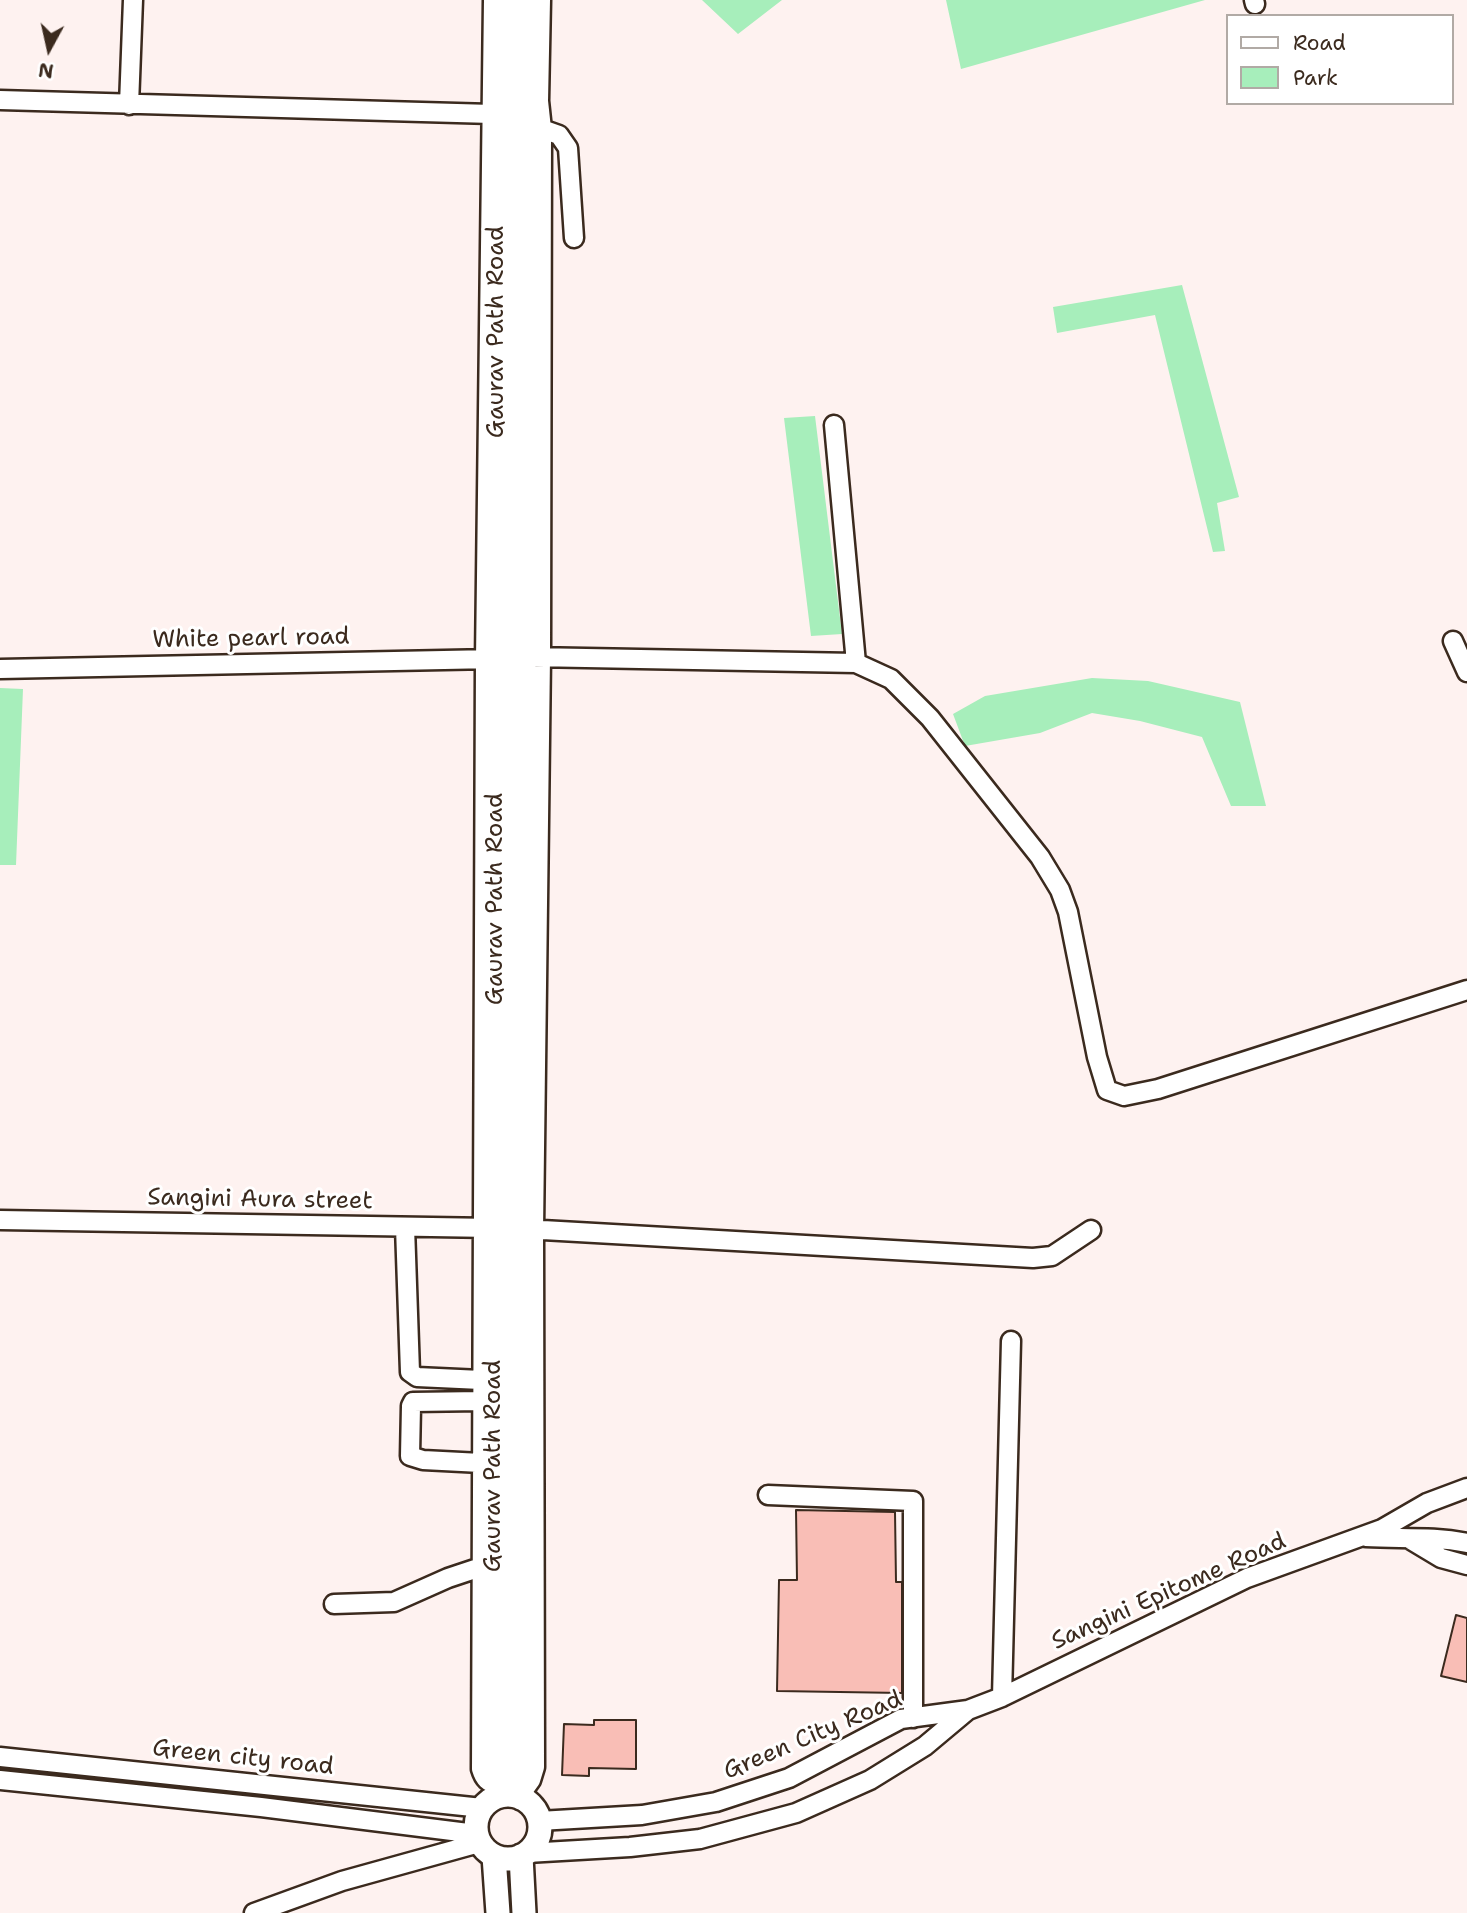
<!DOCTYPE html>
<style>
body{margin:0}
#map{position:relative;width:1467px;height:1913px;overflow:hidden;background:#fef2f0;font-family:"Shantell Sans",sans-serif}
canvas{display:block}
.legend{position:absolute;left:1226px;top:14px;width:228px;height:91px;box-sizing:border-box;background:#fff;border:2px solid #b1aaa5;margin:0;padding:9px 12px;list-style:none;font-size:21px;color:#3b2a1e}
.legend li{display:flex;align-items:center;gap:14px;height:35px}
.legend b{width:35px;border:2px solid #b1aaa5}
.north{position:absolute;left:14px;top:14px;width:70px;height:70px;-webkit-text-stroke:5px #fff;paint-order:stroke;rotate:188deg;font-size:19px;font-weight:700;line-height:28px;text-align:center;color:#3b2a1e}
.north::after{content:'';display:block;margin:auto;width:24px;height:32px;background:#3b2a1e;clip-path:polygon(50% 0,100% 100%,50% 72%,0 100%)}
</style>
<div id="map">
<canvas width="1467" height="1913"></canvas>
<ul class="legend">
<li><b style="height:9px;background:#fff"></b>Road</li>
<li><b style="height:19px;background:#a7eebb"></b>Park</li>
</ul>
<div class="north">N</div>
</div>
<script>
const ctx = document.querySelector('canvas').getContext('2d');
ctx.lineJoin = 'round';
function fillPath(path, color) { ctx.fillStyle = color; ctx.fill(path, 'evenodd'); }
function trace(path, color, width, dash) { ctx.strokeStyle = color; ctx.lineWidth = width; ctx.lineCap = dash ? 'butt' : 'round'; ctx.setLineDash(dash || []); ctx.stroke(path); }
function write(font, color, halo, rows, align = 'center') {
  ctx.font = font + ' "Shantell Sans",sans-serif'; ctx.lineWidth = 6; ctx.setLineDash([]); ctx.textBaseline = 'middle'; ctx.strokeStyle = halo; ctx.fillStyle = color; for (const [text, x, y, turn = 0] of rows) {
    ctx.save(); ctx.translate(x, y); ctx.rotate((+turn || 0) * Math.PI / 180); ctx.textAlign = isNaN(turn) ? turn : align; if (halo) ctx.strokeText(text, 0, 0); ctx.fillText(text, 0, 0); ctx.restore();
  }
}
fillPath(new Path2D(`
 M702 0H782L738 34Z
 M946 0H1205L961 69Z
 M1182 285 1239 497 1217 503 1225 551 1213 552 1155 315 1057 333 1053 307Z
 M815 416 842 634 811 636 784 418Z
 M1092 678 1148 681 1240 702 1266 806H1231L1202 737 1140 721 1092 713 1040 733 965 746 953 714 985 696Z
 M0 688 23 689 16 865H0Z`), '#a7eebb');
const building = new Path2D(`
 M796 1510 895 1512 896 1582H902V1693L777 1691 779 1580H797Z
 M1456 1615 1467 1618V1682L1441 1676Z
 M594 1720H636V1769L589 1768V1776L562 1775 564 1724 594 1725Z`);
fillPath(building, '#f9beb6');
trace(building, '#3b2a1e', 2);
const minor = new Path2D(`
 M493 0 485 659 481 1769C484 1779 488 1783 498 1785
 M1254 0 1255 4
 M0 100 492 114 500 106
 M129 105 133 0
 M542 129 559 135 568 148 574 238
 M834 425 856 663
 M1453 641 1467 672
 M532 657 856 663 891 679 930 718 1040 857 1060 890 1068 912 1097 1057 1107 1090 1124 1096 1158 1089 1467 990
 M0 669 493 659
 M0 1220 493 1228
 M405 1227 410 1372 417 1377 481 1380
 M525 1229 1033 1258 1052 1256 1091 1230
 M481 1463 423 1460 410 1456 411 1406 413 1402 481 1401
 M768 1495 913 1501V1718
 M1366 1537C1400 1539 1434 1536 1467 1543
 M1411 1540 1441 1558 1467 1565
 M334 1604 394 1602 448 1578 481 1567
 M1002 1697 1011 1341
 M0 1757 482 1808
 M0 1780 261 1807 476 1834
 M521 1794 531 1780 535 1767 534 1230 541 657 542 129 539 101 541 0
 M539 1821 642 1815 716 1802 789 1778 901 1719 968 1710 1002 1697 1247 1578 1382 1529 1427 1503 1467 1488
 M527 1853 630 1847 700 1839 796 1813 870 1780 925 1746 968 1710
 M254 1913 342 1881 479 1843`);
const major = new Path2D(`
 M476 1827a32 32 0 1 1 64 0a32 32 0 1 1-64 0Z
 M499 1796 498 1228 506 0
 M521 1798 520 1229 524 657 522 101 526 0
 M494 1856 498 1913
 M521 1856 524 1913`);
trace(minor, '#3b2a1e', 23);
trace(major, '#3b2a1e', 28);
trace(minor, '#fff', 18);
trace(major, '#fff', 23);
write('24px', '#3b2a1e', '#fff', [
 ["Gaurav Path Road",497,332,-90],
 ["White pearl road",251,639,-1],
 ["Gaurav Path Road",496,899,-90],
 ["Sangini Aura street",260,1200,1],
 ["Gaurav Path Road",494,1466,-90],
 ["Sangini Epitome Road",1169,1592,-24],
 ["Green City Road",813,1736,-23],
 ["Green city road",243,1758,6]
]);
</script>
